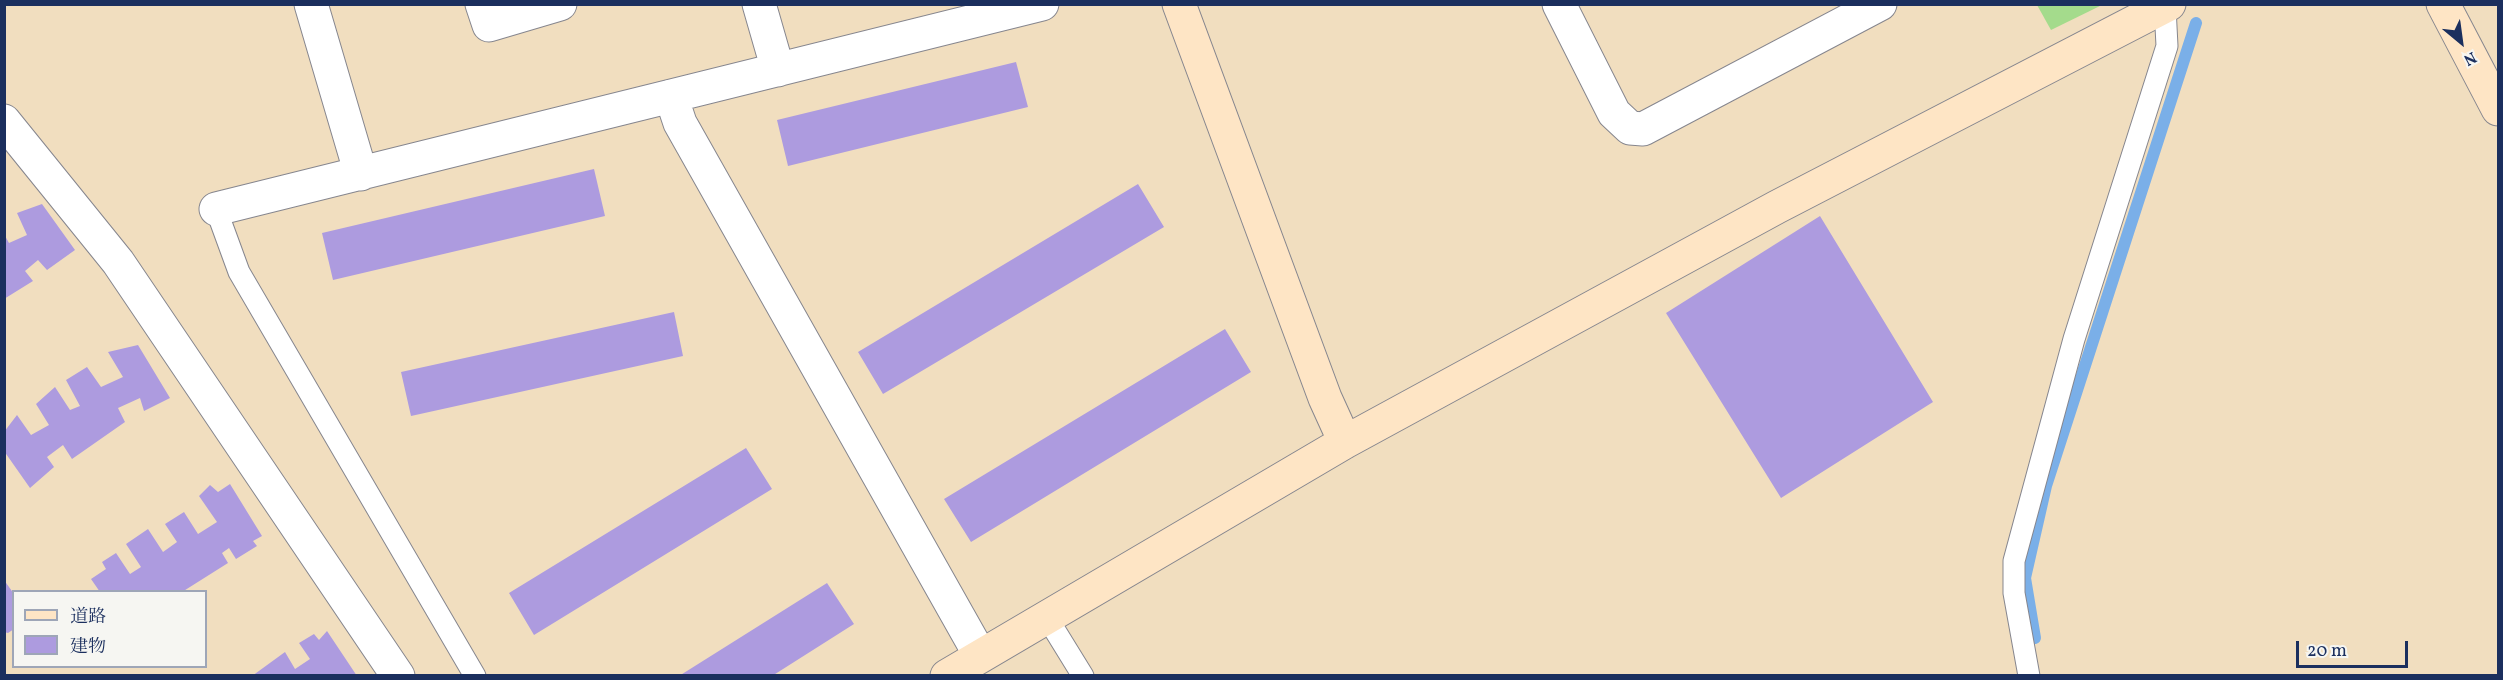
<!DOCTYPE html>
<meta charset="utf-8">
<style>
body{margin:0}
#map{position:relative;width:2503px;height:680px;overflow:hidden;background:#f1debf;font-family:Vollkorn,"Noto Serif JP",serif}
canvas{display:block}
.frame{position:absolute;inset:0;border:6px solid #1b2f5e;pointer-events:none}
.legend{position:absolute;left:12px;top:590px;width:195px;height:78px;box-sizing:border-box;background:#f6f6f2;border:2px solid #9ea6b7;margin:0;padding:8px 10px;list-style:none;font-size:18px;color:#1b2f5e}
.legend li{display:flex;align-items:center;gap:12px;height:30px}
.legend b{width:30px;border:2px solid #9ea6b7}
.north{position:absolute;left:2431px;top:12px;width:60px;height:60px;-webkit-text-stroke:4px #f6f6f2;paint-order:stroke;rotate:151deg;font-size:16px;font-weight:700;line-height:24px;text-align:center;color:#1b2f5e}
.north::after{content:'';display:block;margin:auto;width:21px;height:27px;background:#1b2f5e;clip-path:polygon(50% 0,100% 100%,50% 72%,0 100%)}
.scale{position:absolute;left:2296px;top:641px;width:112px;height:27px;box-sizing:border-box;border:3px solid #1b2f5e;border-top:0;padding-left:8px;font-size:18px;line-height:21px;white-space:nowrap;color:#1b2f5e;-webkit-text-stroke:4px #f6f6f2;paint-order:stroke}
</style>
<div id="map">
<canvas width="2503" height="680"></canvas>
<div class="frame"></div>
<ul class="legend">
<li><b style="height:8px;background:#fee5c5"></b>道路</li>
<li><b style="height:16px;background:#ad9bdf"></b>建物</li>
</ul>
<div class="north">N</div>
<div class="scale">20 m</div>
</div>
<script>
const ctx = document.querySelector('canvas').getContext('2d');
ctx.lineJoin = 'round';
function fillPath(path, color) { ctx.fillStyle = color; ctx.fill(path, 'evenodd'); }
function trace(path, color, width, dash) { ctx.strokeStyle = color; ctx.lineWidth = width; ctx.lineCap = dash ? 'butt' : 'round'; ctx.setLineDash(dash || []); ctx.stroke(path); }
fillPath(new Path2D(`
 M2037 5H2102L2051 30Z`), '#a4db8c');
trace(new Path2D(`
 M2035 638 2025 578 2046 486 2196 23`), '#7aafe8', 12);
fillPath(new Path2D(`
 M1016 62 1028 107 788 166 777 120Z
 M594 169 605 216 333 280 322 233Z
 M1138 184 1164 227 883 394 858 352Z
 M42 204 75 250 47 270 38 260 25 271 33 281 4 299V234L9 243 27 235 17 213Z
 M1820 216 1933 402 1781 498 1666 313Z
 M674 312 683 356 411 416 401 372Z
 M1225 329 1251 372 971 542 944 499Z
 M138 345 170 398 144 411 140 398 118 408 125 422 72 459 63 445 47 457 54 467 30 488 4 451V432L17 415 31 435 49 425 36 404 55 387 70 410 80 406 66 380 87 367 101 387 123 377 108 352Z
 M746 448 772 489 534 635 509 593Z
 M230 484 262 536 253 541 257 546 236 559 229 548 222 553 228 563 182 592H100L91 579 106 569 102 562 116 553 130 574 141 567 126 544 148 529 163 552 177 542 165 524 184 512 198 534 217 522 199 496 210 485 218 492Z
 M4 580 14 594V629L8 633 4 632Z
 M827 583 854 624 772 676H679Z
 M327 631 357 676H252L285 652 295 669 310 659 299 643 314 634 319 640Z`), '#ad9bdf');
const lane = new Path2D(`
 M216 209 239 272 475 676
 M1046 616 1083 676
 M2029 676 2014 593V561L2074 339 2167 46 2165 7`);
const street = new Path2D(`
 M311 4 361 174
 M482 4 489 25 560 4
 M759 4 778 70
 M1559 4 1614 113 1630 128 1643 129 1880 4
 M671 96 680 123 980 655
 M4 121 118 262 398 676
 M216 209 1042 4`);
const secondary = new Path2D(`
 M1179 4 1325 398 1345 442
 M2443 4 2498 109
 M947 676 1345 442 1777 207 2169 4`);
trace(lane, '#86868e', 23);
trace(street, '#86868e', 35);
trace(secondary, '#86868e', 35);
trace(lane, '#fff', 21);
trace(street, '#fff', 33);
trace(secondary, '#fee5c5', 33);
</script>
